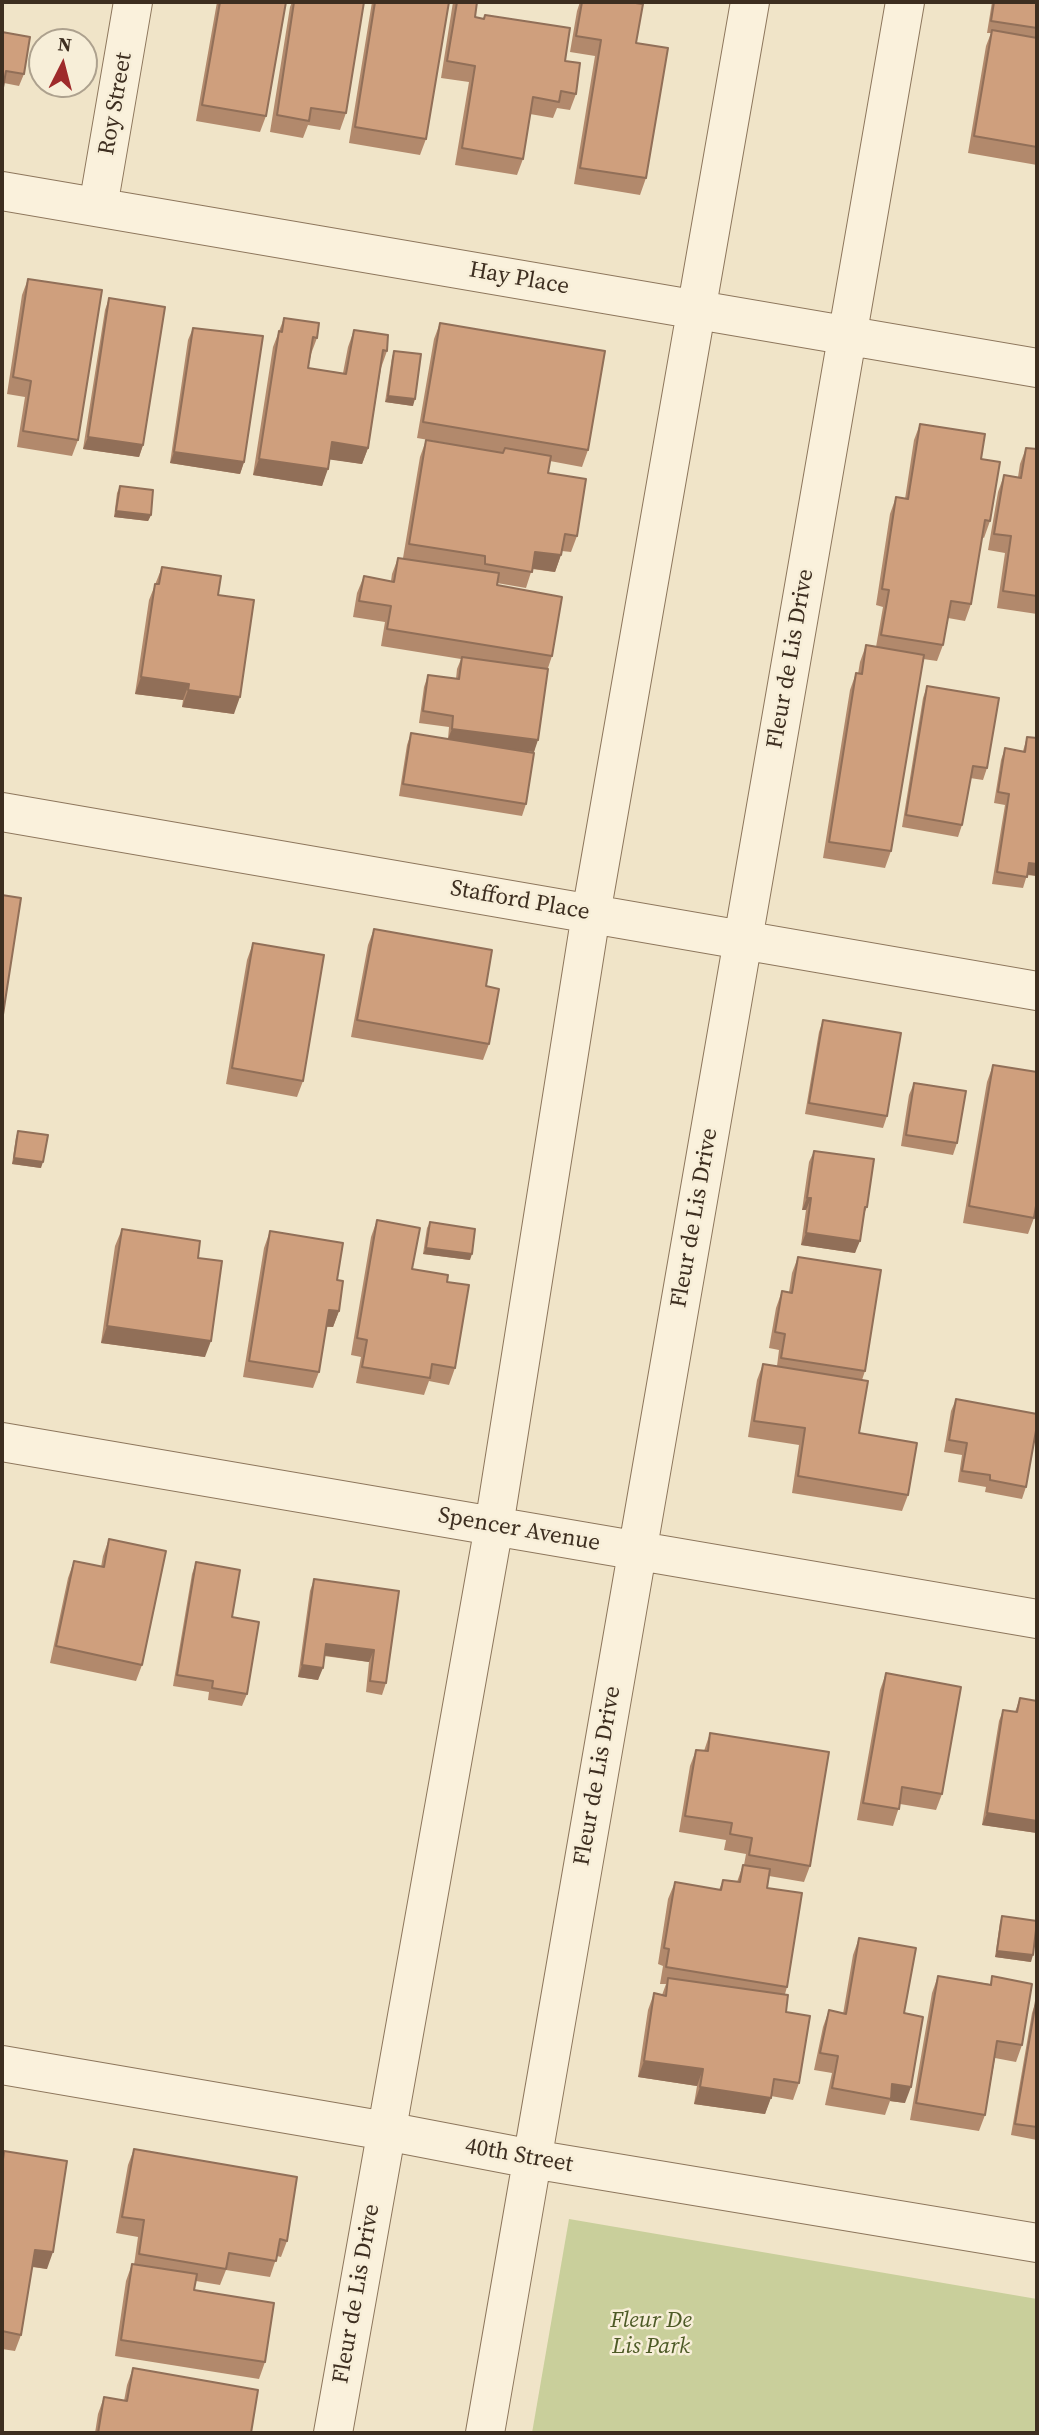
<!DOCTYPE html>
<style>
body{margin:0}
#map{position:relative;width:1039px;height:2435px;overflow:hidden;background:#f0e4c8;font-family:"Source Serif 4",serif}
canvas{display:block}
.frame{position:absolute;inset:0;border:4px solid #3d2e20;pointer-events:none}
.north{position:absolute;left:28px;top:28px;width:70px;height:70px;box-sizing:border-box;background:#f7eed8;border:2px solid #ada18e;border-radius:50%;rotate:6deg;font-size:19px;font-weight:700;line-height:28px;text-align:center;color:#3d2e20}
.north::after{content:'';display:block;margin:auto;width:24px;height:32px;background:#9e2a2b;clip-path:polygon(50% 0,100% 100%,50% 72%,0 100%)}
</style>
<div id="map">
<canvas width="1039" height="2435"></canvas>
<div class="frame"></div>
<div class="north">N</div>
</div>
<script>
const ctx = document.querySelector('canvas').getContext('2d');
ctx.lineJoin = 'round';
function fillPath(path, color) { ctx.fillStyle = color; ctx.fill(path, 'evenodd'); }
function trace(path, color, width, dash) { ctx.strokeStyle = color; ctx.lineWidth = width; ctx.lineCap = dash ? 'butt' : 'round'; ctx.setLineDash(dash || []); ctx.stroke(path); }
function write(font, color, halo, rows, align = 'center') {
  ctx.font = font + ' "Source Serif 4",serif'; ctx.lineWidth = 5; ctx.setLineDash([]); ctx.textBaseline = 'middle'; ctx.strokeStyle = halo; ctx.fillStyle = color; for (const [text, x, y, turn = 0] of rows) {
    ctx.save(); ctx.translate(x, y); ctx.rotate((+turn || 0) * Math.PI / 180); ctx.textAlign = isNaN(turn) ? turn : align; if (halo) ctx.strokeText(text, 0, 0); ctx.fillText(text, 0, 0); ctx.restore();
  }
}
fillPath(new Path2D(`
 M569 2219 1037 2299V2433H532Z`), '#c9cf9b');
const street = new Path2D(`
 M2 191 1037 368
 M98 207 133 2
 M2 812 1037 991
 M2 1442 1037 1619
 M2 2065 386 2131 532 2159 1037 2243
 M333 2433 494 1526 591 914 750 2
 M485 2433 905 2`);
trace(street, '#8d765c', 40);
trace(street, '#faf1dc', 38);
fillPath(new Path2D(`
 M217 2H286L266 116 260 132 196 121Z
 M292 2H364L346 113 340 130 308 125 303 138 270 132 290 7Z
 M372 2H449L426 139 420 155 349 143Z
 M453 2H477L475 17 565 61 576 94 570 110 557 108 553 118 530 114 523 159 517 175 455 165 469 82 441 78Z
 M580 2H628L636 43 646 178 640 195 574 184 595 56 570 52 577 11Z
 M992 2H1037V165L968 153 986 46 991 33H987Z
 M2 32 24 74 19 86 4 83Z
 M28 279 78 440 72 456 17 447 25 397 7 394 22 295Z
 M109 298 143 445 139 457 83 449 105 310Z
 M284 318 317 338 311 354 308 368 343 373 348 347 354 330 387 351 381 368 368 448 362 464 330 459 322 486 253 475 273 347Z
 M440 323 588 450 582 467 550 461 548 473 577 536 571 552 562 551 555 572 532 569 526 588 497 583V585L552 656 548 668 534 752 514 750 526 804 522 816 399 796 407 745 411 733 448 739 449 727 419 723 424 687 428 675 456 679 457 669 461 659 381 646 385 622 353 617 357 593 364 576 391 581 392 574 398 558H403L420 457 426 440 452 444 417 438 434 339Z
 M193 328 244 462 240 474 170 463 188 340Z
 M394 351 413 406 385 402 392 357Z
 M920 424 981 459 990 521 984 538 982 537 971 604 965 621 948 618 943 645 937 661 923 659 891 851 885 868 823 858 850 690 856 673 858 674 860 662 866 645 876 647 883 607 876 605 890 514 896 497 905 499 914 440Z
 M1026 448 1037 449V614L997 608 1005 553 988 550 998 492 1004 475 1018 477 1020 464Z
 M120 486 151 515 148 521 114 517 117 493Z
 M162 567 218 595 234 714 182 707 183 700 135 694 149 600Z
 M927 686 987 768 983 780 970 778 962 825 958 837 902 827 923 698Z
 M1027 737 1037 738V876L1027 875 1023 888 992 884 1005 805 994 803 1001 760 1005 748 1023 751Z
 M374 929 486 986 489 1044 483 1060 351 1037 368 945Z
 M253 943 303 1081 297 1097 226 1084 247 960Z
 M823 1020 887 1116 883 1128 805 1114 819 1032Z
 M993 1065 1034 1218 1028 1234 963 1223 987 1082Z
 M914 1083 957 1143 953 1155 901 1146 909 1095Z
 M18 1131 41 1168 12 1164 16 1137Z
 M814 1151 867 1207 863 1216 855 1253 801 1245 806 1210H802L809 1162Z
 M377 1220 412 1269 447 1282 455 1368 449 1385 429 1381 424 1395 356 1383 361 1357 351 1355 371 1237Z
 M430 1222 470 1260 423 1254 427 1228Z
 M122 1229 198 1258 205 1357 101 1343 115 1246Z
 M270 1231 337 1280 339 1311 333 1327H326L319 1372 313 1388 243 1377 264 1248Z
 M798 1257 865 1371 862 1380 859 1433 908 1495 902 1511 792 1493 799 1445 748 1437 757 1380 763 1364 777 1366 779 1350 769 1348 776 1308 782 1291 789 1292 792 1273Z
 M956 1399 1026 1487 1022 1499 985 1492 986 1487 958 1482 962 1455 944 1452 951 1411Z
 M109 1539 142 1665 136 1681 50 1663 68 1578 74 1561 101 1567 103 1556Z
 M196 1562 232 1617 247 1694 242 1706 208 1700 209 1692 173 1686 192 1574Z
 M314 1579 399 1591 386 1683 382 1695 366 1692 369 1662 324 1656 318 1680 298 1677 310 1591Z
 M886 1673 942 1794 936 1810 900 1804 893 1826 857 1820 880 1690Z
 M1020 1698 1037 1701V1833L982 1825 999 1721 1003 1710 1015 1712Z
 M710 1733 810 1866 804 1882 769 1876 767 1888 787 1987 785 1994 786 2012 799 2083 793 2100 771 2096 765 2114 694 2104 697 2086 638 2077 648 2010 654 1993 662 1995 666 1984H660L663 1966 658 1964 668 1899 675 1882 719 1890 723 1880 737 1882 743 1865H744L746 1854 724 1850 726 1840 679 1832 690 1766 696 1750 704 1751Z
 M1002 1916 1031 1962 995 1957 1000 1922Z
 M859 1938 904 2013 905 2103 890 2101 885 2115 825 2105 832 2073 814 2070 823 2027 829 2010 843 2014 853 1955Z
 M938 1976 990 1984 992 1976 1022 2045 1016 2062 995 2058 985 2115 979 2131 910 2120 932 1993Z
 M1036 2001H1037V2140L1011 2135 1032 2013Z
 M134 2149 287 2241 281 2257 277 2256 270 2277 226 2270 220 2285 196 2281 194 2290 265 2362 259 2379 115 2356 126 2281 132 2264 134 2265 138 2237 116 2233 128 2165Z
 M4 2151 47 2269 32 2267 21 2335 15 2351 2 2349V2158Z
 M133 2368 251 2433H95L98 2414 104 2397 124 2401 127 2385Z`), '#b2896c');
fillPath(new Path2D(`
 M388 396 415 399 413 406 385 402Z
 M88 437 143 445 139 457 83 449Z
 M332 442 368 448 362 464 326 459Z
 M174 452 244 462 240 474 170 463Z
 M259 459 328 469 322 486 253 475Z
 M116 511 151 515 148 521 114 517Z
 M535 552 561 555 555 572 529 568Z
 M141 677 189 684 183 700 135 694Z
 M188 690 240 697 234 714 182 707Z
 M452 729 538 740 534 752 447 741Z
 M1029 863 1037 864V876L1025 874Z
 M14 1158 43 1162 41 1168 12 1164Z
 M807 1198H811L806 1210H802Z
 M806 1233 860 1241 855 1253 801 1245Z
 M426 1248 472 1254 470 1260 423 1254Z
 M329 1310 339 1311 333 1327 323 1326Z
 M107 1326 211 1341 205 1357 101 1343Z
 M326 1644 374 1650 369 1662 322 1655Z
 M302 1665 323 1668 318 1680 298 1677Z
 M987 1813 1037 1821V1833L982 1825Z
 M997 1951 1033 1955 1031 1962 995 1957Z
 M644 2061 703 2069 697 2086 638 2077Z
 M892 2084 911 2087 905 2103 890 2101Z
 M700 2087 771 2098 765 2114 694 2104Z
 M35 2250 53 2252 47 2269 29 2266Z`), '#916f58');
const building = new Path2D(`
 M220 2H286L266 116 202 105Z
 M294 2H364L346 113 311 108 309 121 277 115Z
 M375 2H449L426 139 355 127Z
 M457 2H477L475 17 484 19 485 15 570 28 565 61 580 63 576 94 561 91 559 102 533 97 523 159 462 148 475 66 447 61Z
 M582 2H628L643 4 636 43 668 48 646 178 580 168 601 40 576 36Z
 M994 2H1037V28L991 21Z
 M992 30 1037 38V147L974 136Z
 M2 32 30 37 24 74 6 71 2 93Z
 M28 279 102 290 78 440 23 431 31 381 13 377Z
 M109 298 165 307 143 445 88 437Z
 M284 318 319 323 317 338 313 337 308 368 346 374 354 330 388 335 387 351 383 350 368 448 332 442 328 469 259 459 279 331 282 332Z
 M440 323 605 351 588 450 423 422Z
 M193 328 263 336 244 462 174 452Z
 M394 351 421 354 415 399 388 396Z
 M920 424 985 434 981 459 1000 462 990 521 985 520 971 604 951 601 943 645 881 635 889 590 882 589 896 497 908 499Z
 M426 440 503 453 505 448 551 456 548 473 586 479 577 536 565 534 561 555 535 552 532 572 485 564V556L409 544Z
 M1026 448 1037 449V596L1003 591 1011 536 994 534 1004 475 1021 478Z
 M120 486 153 490 151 515 116 511Z
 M398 558 499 573 497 585 562 597 552 656 387 629 391 606 359 601 364 576 394 582Z
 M162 567 221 576 218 595 254 600 240 697 188 690 189 684 141 677 155 584H159Z
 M866 645 924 655 891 851 829 842 856 673 862 674Z
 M462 657 548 669 538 740 452 729 453 716 423 711 428 675 459 679Z
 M927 686 999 698 987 768 973 766 962 825 906 815Z
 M411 733 534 753 526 804 403 784Z
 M1027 737 1037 738V864L1029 863 1027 877 997 872 1009 794 998 792 1005 748 1025 752Z
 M2 895 21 898 2 1021Z
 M374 929 492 950 486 986 499 989 489 1044 357 1020Z
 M253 943 324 955 303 1081 232 1068Z
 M823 1020 901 1033 887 1116 809 1103Z
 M993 1065 1037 1072V1200L1034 1218 969 1206Z
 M914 1083 966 1091 957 1143 906 1135Z
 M18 1131 48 1135 43 1162 14 1158Z
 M814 1151 874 1159 867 1207H865L860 1241 806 1233 811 1198H807Z
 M377 1220 420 1228 412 1269 448 1275 447 1282 469 1285 455 1368 432 1364 430 1378 362 1367 367 1340 357 1338Z
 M430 1222 475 1229 472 1254 426 1248Z
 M122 1229 200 1241 198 1258 222 1261 211 1341 107 1326Z
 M270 1231 343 1243 337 1280 343 1281 339 1311 329 1310 319 1372 249 1361Z
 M798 1257 881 1270 865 1371 781 1358 785 1334 775 1332 782 1291 792 1293Z
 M763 1364 868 1381 859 1433 917 1443 908 1495 798 1476 805 1428 754 1421Z
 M956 1399 1037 1414V1425L1026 1487 990 1480V1475L962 1471 967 1443 949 1440Z
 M109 1539 166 1551 142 1665 56 1646 74 1561 104 1567Z
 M196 1562 240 1570 232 1617 259 1622 247 1694 212 1688 213 1681 177 1675Z
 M314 1579 399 1591 386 1683 370 1681 374 1650 326 1644 323 1668 302 1665Z
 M886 1673 961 1687 942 1794 902 1787 899 1809 863 1803Z
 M1020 1698 1037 1701V1821L987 1813 1003 1710 1017 1712Z
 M710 1733 829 1752 810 1866 749 1855 752 1838 730 1834 732 1823 685 1816 696 1750 708 1751Z
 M743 1865 770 1869 767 1888 802 1893 787 1987 666 1967 669 1949 664 1948 675 1882 721 1890 723 1880 740 1882Z
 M1002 1916 1037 1921 1033 1955 997 1951Z
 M859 1938 916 1948 904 2013 923 2017 911 2087 892 2084 891 2099 832 2088 838 2056 820 2053 829 2010 846 2014Z
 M938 1976 991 1985 992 1976 1032 1984 1022 2045 997 2041 985 2115 916 2103Z
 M668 1978 788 1995 786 2012 810 2016 799 2083 774 2079 771 2098 700 2087 703 2069 644 2061 654 1993 666 1996Z
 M1036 2001H1037V2127L1015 2124Z
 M134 2149 297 2177 287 2241 280 2239 276 2261 229 2253 226 2269 139 2254 144 2220 122 2217Z
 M4 2151 67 2161 53 2252 35 2250 21 2335 2 2331V2168Z
 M132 2264 197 2274 194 2290 274 2303 265 2362 121 2340Z
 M133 2368 258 2390 251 2433H98L104 2397 127 2401Z`);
fillPath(building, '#cf9f7d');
trace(building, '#916f58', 2);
write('23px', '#3d2e20', '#f7eed8', [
 ["Roy Street",116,104,-80],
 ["Hay Place",519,279,10],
 ["Fleur de Lis Drive",791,659,-80],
 ["Stafford Place",520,901,10],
 ["Fleur de Lis Drive",695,1218,-80],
 ["Spencer Avenue",519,1530,10],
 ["Fleur de Lis Drive",598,1776,-80],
 ["40th Street",519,2156,10],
 ["Fleur de Lis Drive",357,2294,-80]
]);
write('italic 23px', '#4d5a26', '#f7eed8', [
 ["Fleur De",651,2321],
 ["Lis Park",651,2347]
]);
</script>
